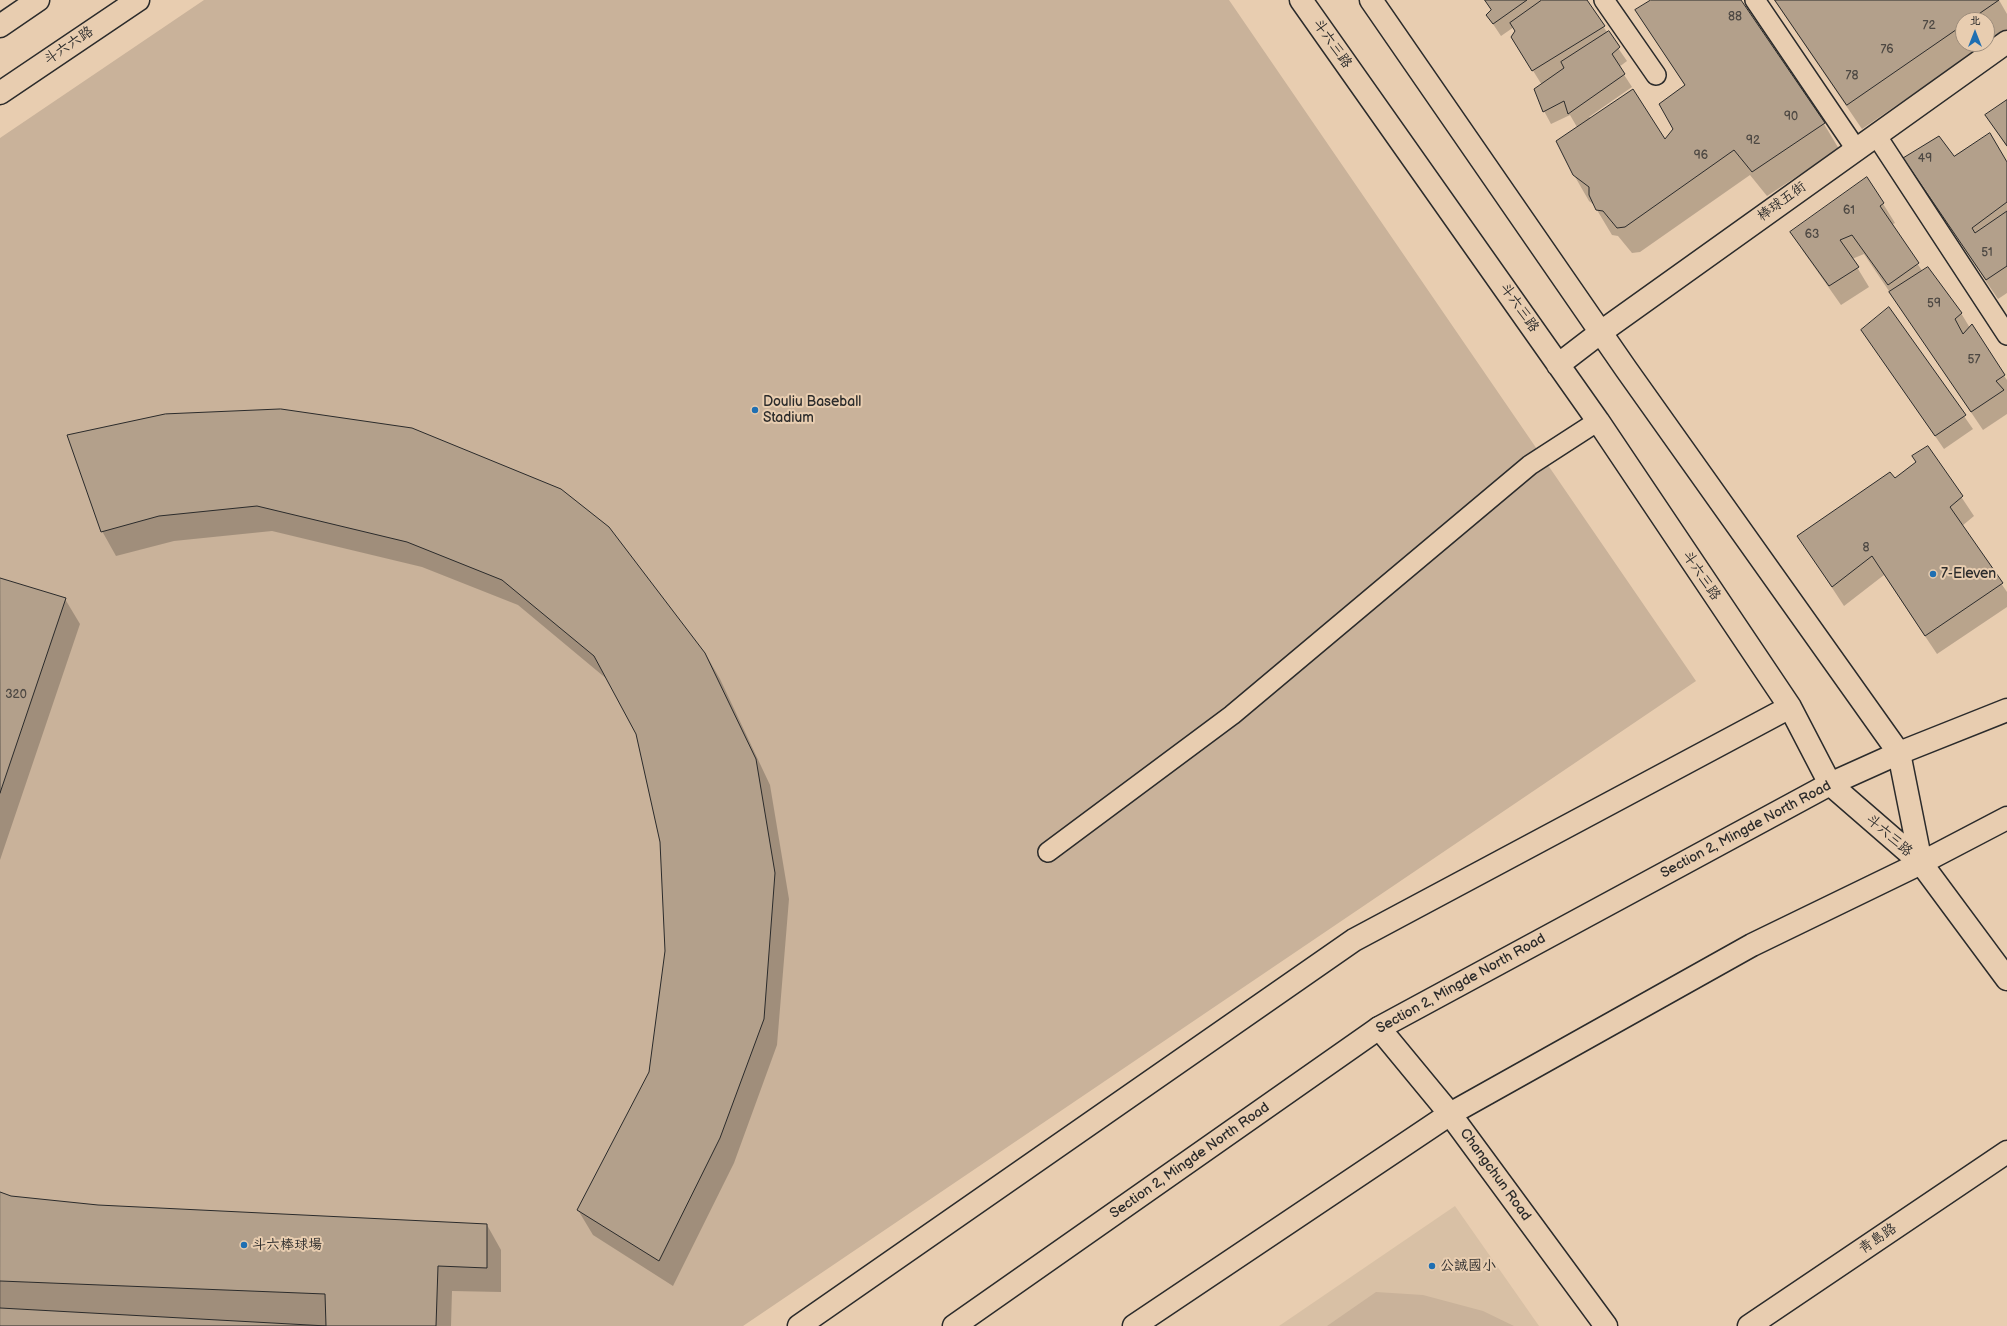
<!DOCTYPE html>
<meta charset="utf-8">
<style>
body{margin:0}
#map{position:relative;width:2007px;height:1326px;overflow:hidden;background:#e8cdb0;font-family:"Balsamiq Sans","LXGW WenKai TC",sans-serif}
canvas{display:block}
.north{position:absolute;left:1955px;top:12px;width:40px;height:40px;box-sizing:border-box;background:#e8cdb0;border:1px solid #9c8c7b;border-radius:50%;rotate:0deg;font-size:11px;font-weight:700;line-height:16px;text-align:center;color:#2b2b2b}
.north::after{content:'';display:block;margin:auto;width:14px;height:18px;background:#1f6fb2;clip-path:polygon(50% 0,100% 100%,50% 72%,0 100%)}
</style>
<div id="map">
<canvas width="2007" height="1326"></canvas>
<div class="north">北</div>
</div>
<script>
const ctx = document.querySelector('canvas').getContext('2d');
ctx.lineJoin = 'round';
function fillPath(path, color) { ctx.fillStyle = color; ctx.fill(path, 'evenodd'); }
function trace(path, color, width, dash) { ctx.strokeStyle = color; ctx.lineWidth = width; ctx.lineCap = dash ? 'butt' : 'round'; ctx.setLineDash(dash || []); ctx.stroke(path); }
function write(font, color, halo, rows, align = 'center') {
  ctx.font = font + ' "Balsamiq Sans","LXGW WenKai TC",sans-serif'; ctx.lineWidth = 4; ctx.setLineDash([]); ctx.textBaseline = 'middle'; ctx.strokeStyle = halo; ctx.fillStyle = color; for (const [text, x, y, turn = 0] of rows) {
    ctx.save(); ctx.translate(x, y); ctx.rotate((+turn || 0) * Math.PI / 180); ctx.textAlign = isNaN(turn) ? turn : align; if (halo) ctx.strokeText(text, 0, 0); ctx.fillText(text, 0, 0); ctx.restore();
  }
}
fillPath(new Path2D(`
 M1455 1206 1539 1326H1279Z`), '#d8c0a5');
fillPath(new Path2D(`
 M204 0H1229L1696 681 743 1326H0V138Z
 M1376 1292 1423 1295 1483 1311 1514 1326H1327Z`), '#c9b29a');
fillPath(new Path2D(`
 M1486 0H1585L1627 61 1619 67 1632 87 1589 117 1665 141 1674 129 1685 86 1637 10 1653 0H1740L1824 124 1839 149 1767 196 1750 175 1640 252 1632 253 1618 236 1612 235 1594 205 1589 201 1574 175 1577 127 1570 115 1551 124 1544 111 1542 85 1520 50 1516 31 1514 27 1501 36 1487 15 1492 10Z
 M1774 0H1999L2007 14V30L1987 43V20H1963V44H1986L1862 129Z
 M2007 101V147L1986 115Z
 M1953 157 2007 164V293L1998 299 1916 178 1904 158Z
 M1867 178 1895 223 1891 225 1923 272 1961 313 1970 328 2007 380V414L1983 430 1864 254 1852 259 1869 287 1841 305 1803 251 1792 232Z
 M1889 309 1973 429 1944 449 1862 330Z
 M165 415 705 653 720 679 770 785 789 899 777 1045 734 1163 673 1286 593 1235 578 1210 650 1072 666 951 661 842 637 734 608 680 518 605 422 567 272 531 174 541 116 556 102 531Z
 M1928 447 1974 516 1962 526 2007 592V607L1937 654 1884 575 1844 606 1798 536 1895 480 1917 463Z
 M0 579 65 599 80 624 0 860Z
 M0 1193 10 1197 98 1206 487 1225 501 1250V1292L452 1291 451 1326H0Z`), '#0003');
const building = new Path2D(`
 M1485 0H1527L1493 24 1486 15 1491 10Z
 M1542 0H1587L1605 26 1532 71 1511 37 1515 31 1510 23Z
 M1651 0H1741L1825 123 1752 172 1734 150 1625 227 1617 228 1603 211 1596 210 1589 195V187L1573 175 1556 141 1633 89 1665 139 1673 129 1659 104 1685 85 1635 10Z
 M1775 0H1999L1970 20H1963V25L1847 105Z
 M1609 31 1620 47 1612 54 1625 74 1568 114 1564 101 1543 112 1534 89 1564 68 1561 62Z
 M2007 100V146L1985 115Z
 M1990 133 2007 162V202L1972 228 1975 233 2007 211V266L1986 280 1903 158 1939 136 1954 156Z
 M1867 177 1884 203 1880 206 1919 263 1888 285 1852 235 1840 240 1859 267 1829 286 1790 232Z
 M1928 267 1962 313 1955 319 1963 334 1972 324 2005 375 1996 381 2004 390 1971 412 1889 292Z
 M1889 307 1966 415 1935 436 1861 330Z
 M281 409 412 428 561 489 609 527 705 653 756 759 775 873 764 1019 720 1138 659 1261 577 1210 649 1072 665 951 660 842 636 734 594 656 502 580 407 542 257 506 159 516 101 532 67 435 165 414Z
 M1928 446 1963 496 1950 507 2003 583 1925 636 1872 556 1832 587 1797 536 1890 472 1895 478 1916 462 1912 456Z
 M0 578 66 598 0 793Z
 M0 1192 11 1196 98 1205 487 1224V1268L438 1266 436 1326H327L0 1308Z
 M0 1281 325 1294 326 1326H0Z`);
fillPath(building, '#b3a08b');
trace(building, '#2b2b2b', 1);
const lane = new Path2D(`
 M1604 0 1656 75
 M1755 0 1856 149
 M1876 135 2007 335
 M1048 852 1232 715 1530 465 1598 421`);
const street = new Path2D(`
 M1301 0 1598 421 1790 707 1830 784 1921 863 2007 979
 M1371 0 1626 369 1899 753 1921 863
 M0 26 38 0
 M0 93 138 0
 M1558 365 1601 332 2007 42
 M1379 1028 1450 1114 1606 1326
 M799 1326 1354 940 1790 707
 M1749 1326 2007 1152`);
const secondary = new Path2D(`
 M954 1326 1379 1028 1830 784 1899 753 2007 710
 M1134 1326 1450 1114 1752 945 1921 863 2007 818`);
trace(lane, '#2b2b2b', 22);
trace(street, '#2b2b2b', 25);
trace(secondary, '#2b2b2b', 25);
trace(lane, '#e8cdb0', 19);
trace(street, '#e8cdb0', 22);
trace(secondary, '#e8cdb0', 22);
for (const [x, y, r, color] of [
 [755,410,4,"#1f6fb2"],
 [1933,574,4,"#1f6fb2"],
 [244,1245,4,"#1f6fb2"],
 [1432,1266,4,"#1f6fb2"]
]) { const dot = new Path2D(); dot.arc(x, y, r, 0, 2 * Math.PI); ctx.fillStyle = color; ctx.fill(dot); trace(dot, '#e8cdb0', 1.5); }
write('12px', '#4d4843', null, [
 ["88",1735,17],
 ["72",1929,26],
 ["76",1887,50],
 ["78",1852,76],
 ["90",1791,117],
 ["92",1753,141],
 ["96",1701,156],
 ["49",1925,159],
 ["61",1849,211],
 ["63",1812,235],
 ["51",1987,253],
 ["59",1934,304],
 ["57",1974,360],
 ["8",1866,548],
 ["320",16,695]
]);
write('14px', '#2b2b2b', '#e8cdb0', [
 ["斗六三路",1332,44,55],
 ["斗六六路",69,46,-34],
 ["棒球五街",1782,202,-36],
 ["斗六三路",1519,308,55],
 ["斗六三路",1701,576,56],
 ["Section 2, Mingde North Road",1746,830,-28],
 ["斗六三路",1889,836,41],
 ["Section 2, Mingde North Road",1461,984,-29],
 ["Section 2, Mingde North Road",1190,1161,-35],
 ["Changchun Road",1495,1175,54],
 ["青島路",1878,1239,-34]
]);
write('14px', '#2b2b2b', '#e8cdb0', [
 ["Douliu Baseball",763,402],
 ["Stadium",763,418],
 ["7-Eleven",1941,574],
 ["斗六棒球場",252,1245],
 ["公誠國小",1440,1266]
], 'left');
</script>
